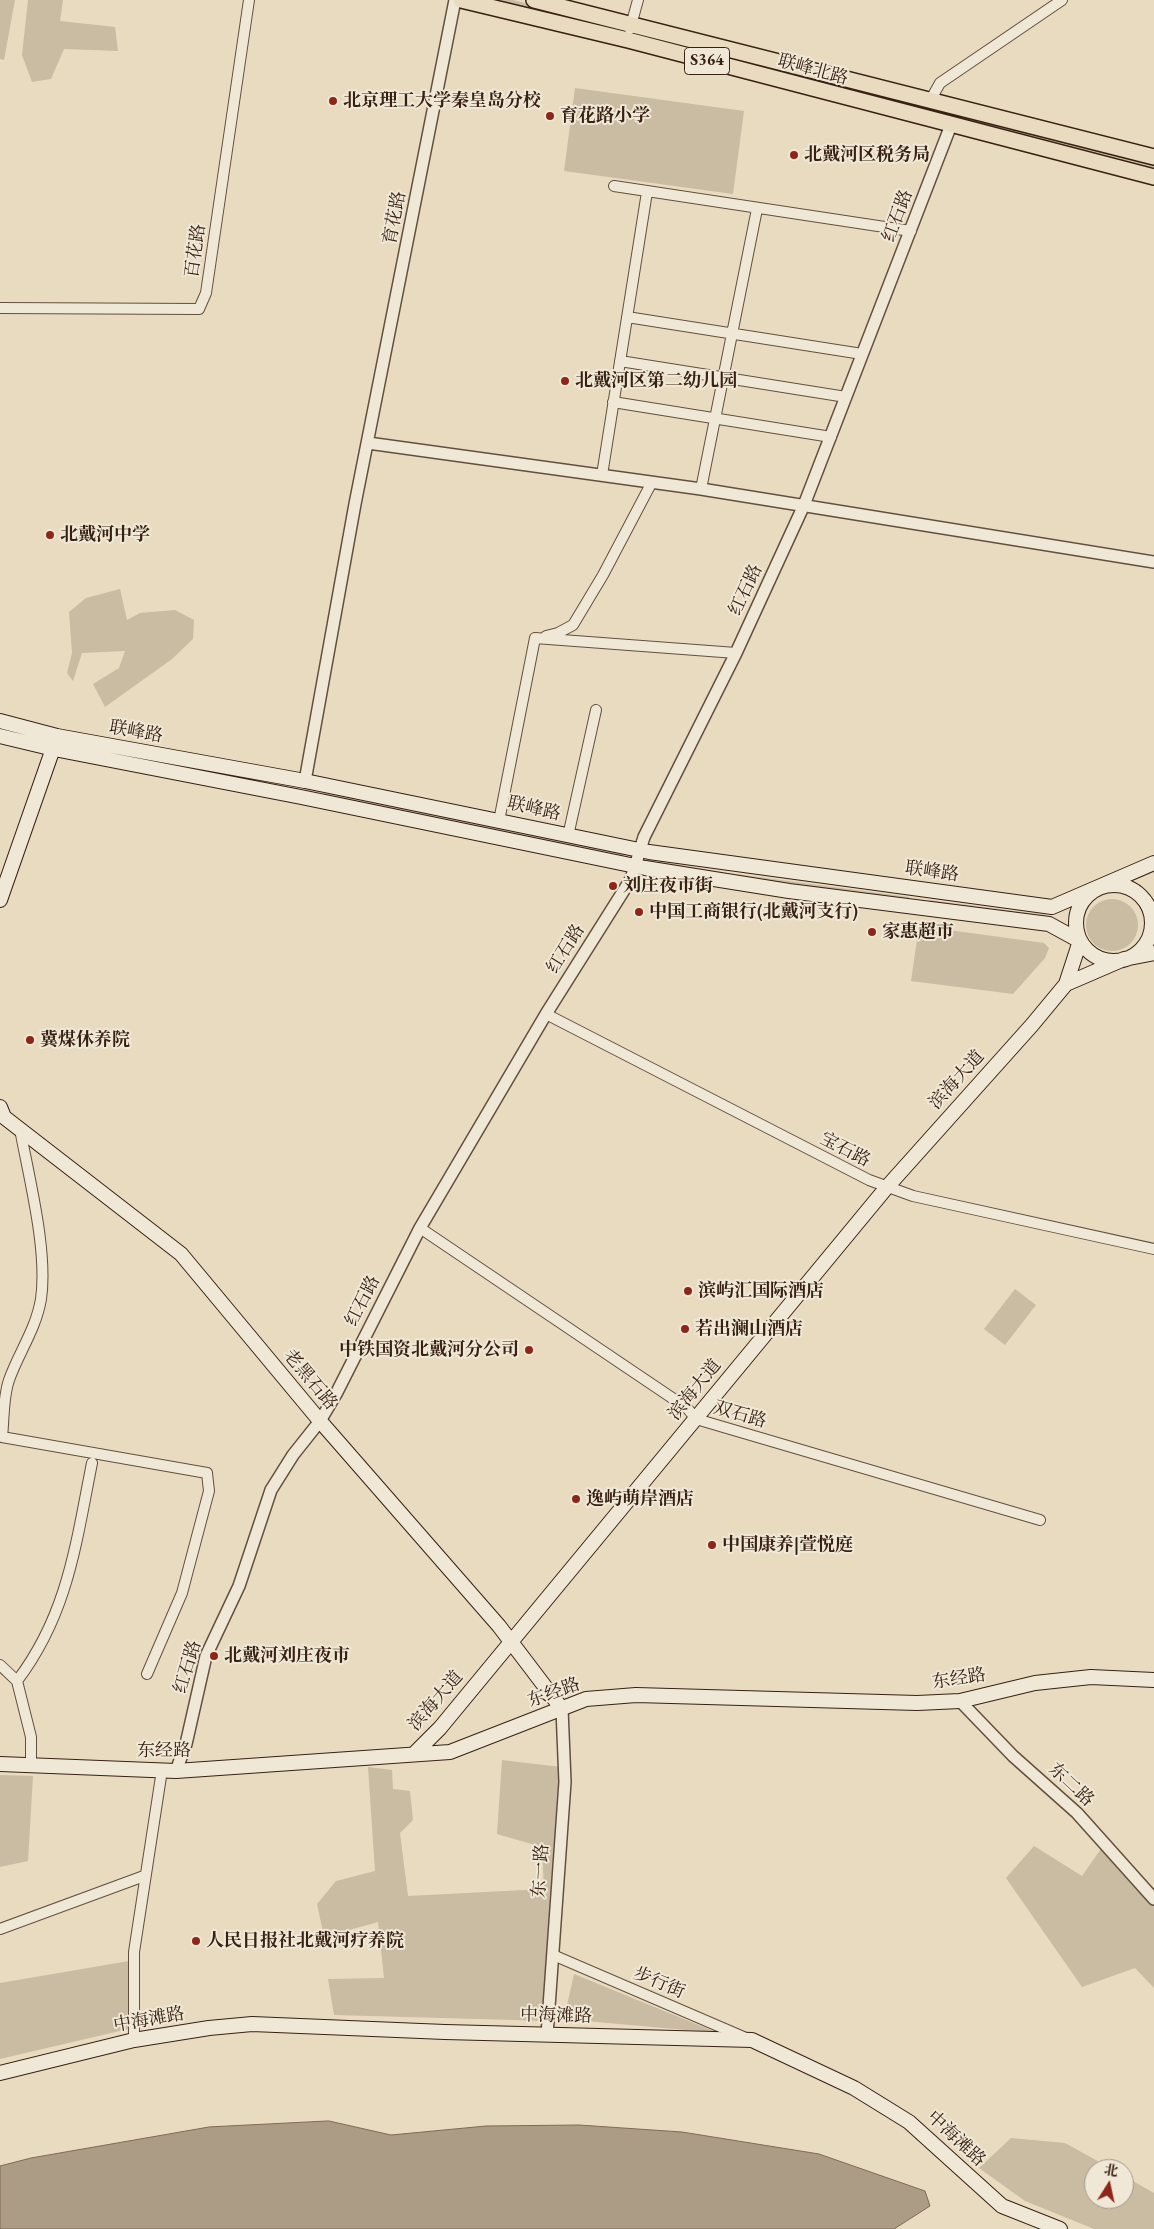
<!DOCTYPE html>
<meta charset="utf-8">
<style>
body{margin:0}
#map{position:relative;width:1154px;height:2229px;overflow:hidden;background:#e8dbc0;font-family:"EB Garamond","Noto Serif SC",serif}
canvas{display:block}
.north{position:absolute;left:1084px;top:2159px;width:50px;height:50px;box-sizing:border-box;background:#f0e8d6;border:1px solid #a69888;border-radius:50%;rotate:10deg;font-size:14px;font-weight:700;line-height:20px;text-align:center;color:#382013}
.north::after{content:'';display:block;margin:auto;width:18px;height:22px;background:#8f2418;clip-path:polygon(50% 0,100% 100%,50% 72%,0 100%)}
</style>
<div id="map">
<canvas width="1154" height="2229"></canvas>
<div class="north">北</div>
</div>
<script>
const ctx = document.querySelector('canvas').getContext('2d');
ctx.lineJoin = 'round';
function fillPath(path, color) { ctx.fillStyle = color; ctx.fill(path, 'evenodd'); }
function trace(path, color, width, dash) { ctx.strokeStyle = color; ctx.lineWidth = width; ctx.lineCap = dash ? 'butt' : 'round'; ctx.setLineDash(dash || []); ctx.stroke(path); }
function write(font, color, halo, rows, align = 'center') {
  ctx.font = font + ' "EB Garamond","Noto Serif SC",serif'; ctx.lineWidth = 4; ctx.setLineDash([]); ctx.textBaseline = 'middle'; ctx.strokeStyle = halo; ctx.fillStyle = color; for (const [text, x, y, turn = 0] of rows) {
    ctx.save(); ctx.translate(x, y); ctx.rotate((+turn || 0) * Math.PI / 180); ctx.textAlign = isNaN(turn) ? turn : align; if (halo) ctx.strokeText(text, 0, 0); ctx.fillText(text, 0, 0); ctx.restore();
  }
}
fillPath(new Path2D(`
 M0 0H15L4 60 0 59Z
 M28 0H63L60 21 115 27 118 51 64 49 51 79 32 82 22 55Z
 M488 0H513L623 28 621 34Z
 M639 31 931 107 929 115 637 39Z
 M575 88 744 111 733 194 564 171Z
 M979 121 1059 138 1154 163V171L977 126Z
 M120 589 127 620 140 613 175 610 194 620 193 639 172 659 105 707 93 684 119 668 125 651 82 653 73 681 67 673 72 653 69 612 86 598Z
 M324 793 624 854 623 858 323 798Z
 M658 861 728 873 909 897V902L657 865Z
 M1086 925a26 26 0 1 1 52 0a26 26 0 1 1-52 0Z
 M929 900 1046 915 1045 921 928 905Z
 M919 926 1044 943 1049 948 1045 958 1013 994 911 981Z
 M1015 1289 1036 1305 1005 1345 984 1329Z
 M502 1760 561 1767 549 2021 334 2015 328 1979 384 1978 378 1922 324 1937 317 1904 336 1881 375 1871 368 1767 392 1770 393 1789 410 1791 413 1820 400 1833 408 1896 544 1889 542 1847 497 1834Z
 M0 1775 33 1776 28 1861 0 1867Z
 M1034 1846 1082 1876 1103 1846 1154 1905V1988L1135 1968 1082 1987 1006 1878Z
 M129 1961 128 2029 0 2059V1983Z
 M574 1974 718 2033 564 2019Z
 M1011 2138 1065 2143 1112 2169H1094V2199H1124V2176L1154 2193V2229H1094L1025 2201 979 2168Z`), '#cabba3');
const water = new Path2D(`
 M329 2121 391 2135 486 2126 579 2125 682 2132 819 2154 925 2191 930 2206 894 2229H0V2166L31 2158 209 2127Z`);
fillPath(water, '#ac9b85');
trace(water, '#7e6a57', 1);
const minor = new Path2D(`
 M630 29 638 0
 M930 101 940 83 1062 0
 M614 186 911 231
 M0 308 199 309 206 293 249 0
 M627 317 862 354
 M620 361 846 397
 M613 402 831 437
 M602 475 647 192
 M701 489 757 209
 M546 636 558 633 573 625 603 575 652 482
 M499 821 535 638 736 653
 M568 836 596 710
 M546 1014 869 1180 913 1196 1154 1249
 M20 1129C29 1178 48 1251 41 1299 36 1329 19 1352 9 1380 3 1397 4 1419 2 1437L207 1473 209 1491 182 1593 147 1674
 M420 1228 687 1408 696 1419 1040 1520
 M0 1665 17 1681 31 1737V1765
 M17 1681C68 1614 76 1543 92 1463
 M0 1929 144 1876
 M553 1955 746 2038
 M134 2040V1952L162 1770`);
const tertiary = new Path2D(`
 M368 443 701 489 1154 562
 M305 781 355 504 455 0
 M960 1701 1013 1756 1077 1813 1154 1899
 M176 1771 186 1744 206 1656 239 1586 271 1490 293 1455 320 1421 336 1394 420 1228 546 1014 631 879 644 837 736 653 804 505 951 125
 M547 2035 565 1782 562 1709`);
const secondary = new Path2D(`
 M0 721 57 736 305 781 649 852 1052 907 1154 863
 M0 736 54 749 301 797 645 868 789 891 1049 924 1080 941 1066 984 1032 1025 887 1187 511 1642 440 1728 414 1754
 M1076 923a38 38 0 1 1 76 0a38 38 0 1 1-76 0Z
 M0 900 56 740
 M1066 984 1124 959 1154 953
 M0 1107 4 1117 181 1254 320 1421 499 1626 562 1709
 M0 1764 176 1771 450 1752 586 1699 636 1695 917 1703 960 1701 1035 1683 1091 1677 1154 1680
 M0 2073 134 2040 209 2028 252 2024 445 2032 752 2040 854 2088 909 2122 1002 2206 1060 2229`);
const primary = new Path2D(`
 M461 0 628 40 1154 177
 M534 0 1154 157`);
trace(minor, '#644f3e', 12);
trace(tertiary, '#644f3e', 14);
trace(secondary, '#382013', 16);
trace(primary, '#382013', 18);
trace(minor, '#f0e8d6', 10);
trace(tertiary, '#f0e8d6', 11);
trace(secondary, '#f0e8d6', 14);
trace(primary, '#e8dbc0', 15);
for (const [x, y, r, color] of [
 [333,101,5,"#8f2418"],
 [550,116,5,"#8f2418"],
 [794,155,5,"#8f2418"],
 [565,381,5,"#8f2418"],
 [50,535,5,"#8f2418"],
 [613,886,5,"#8f2418"],
 [639,912,5,"#8f2418"],
 [872,932,5,"#8f2418"],
 [30,1040,5,"#8f2418"],
 [688,1291,5,"#8f2418"],
 [685,1329,5,"#8f2418"],
 [529,1350,5,"#8f2418"],
 [576,1499,5,"#8f2418"],
 [712,1545,5,"#8f2418"],
 [214,1656,5,"#8f2418"],
 [196,1941,5,"#8f2418"]
]) { const dot = new Path2D(); dot.arc(x, y, r, 0, 2 * Math.PI); ctx.fillStyle = color; ctx.fill(dot); trace(dot, '#f0e8d6', 2); }
for (const [x, y, w] of [
 [707,61,45]
]) { const box = new Path2D(); box.roundRect(x - w / 2, y - 13.5, w, 27, 4); ctx.fillStyle = '#f0e8d6'; ctx.fill(box); trace(box, '#382013', 1); }
write('bold 16px', '#382013', null, [
 ["S364",707,61]
]);
write('18px', '#382013', '#f0e8d6', [
 ["联峰北路",813,70,15],
 ["红石路",898,216,-69],
 ["育花路",395,218,-79],
 ["百花路",196,251,-82],
 ["红石路",746,590,-65],
 ["联峰路",136,732,10],
 ["联峰路",534,809,13],
 ["联峰路",932,872,8],
 ["红石路",566,949,-58],
 ["滨海大道",957,1080,-48],
 ["宝石路",845,1150,27],
 ["红石路",363,1301,-63],
 ["老黑石路",310,1380,50],
 ["滨海大道",695,1390,-51],
 ["双石路",740,1415,16],
 ["红石路",188,1667,-73],
 ["东经路",959,1679,-9],
 ["东经路",554,1693,-20],
 ["滨海大道",436,1701,-49],
 ["东经路",164,1751],
 ["东二路",1071,1785,43],
 ["东一路",541,1871,-86],
 ["步行街",659,1983,23],
 ["中海滩路",556,2016,1],
 ["中海滩路",149,2020,-10],
 ["中海滩路",956,2139,43]
]);
write('bold 18px', '#382013', '#f0e8d6', [
 ["北京理工大学秦皇岛分校",343,101],
 ["育花路小学",560,116],
 ["北戴河区税务局",804,155],
 ["北戴河区第二幼儿园",575,381],
 ["北戴河中学",60,535],
 ["刘庄夜市街",623,886],
 ["中国工商银行(北戴河支行)",649,912],
 ["家惠超市",882,932],
 ["冀煤休养院",40,1040],
 ["滨屿汇国际酒店",698,1291],
 ["若出澜山酒店",695,1329],
 ["中铁国资北戴河分公司",519,1350,"right"],
 ["逸屿萌岸酒店",586,1499],
 ["中国康养|萱悦庭",722,1545],
 ["北戴河刘庄夜市",224,1656],
 ["人民日报社北戴河疗养院",206,1941]
], 'left');
</script>
